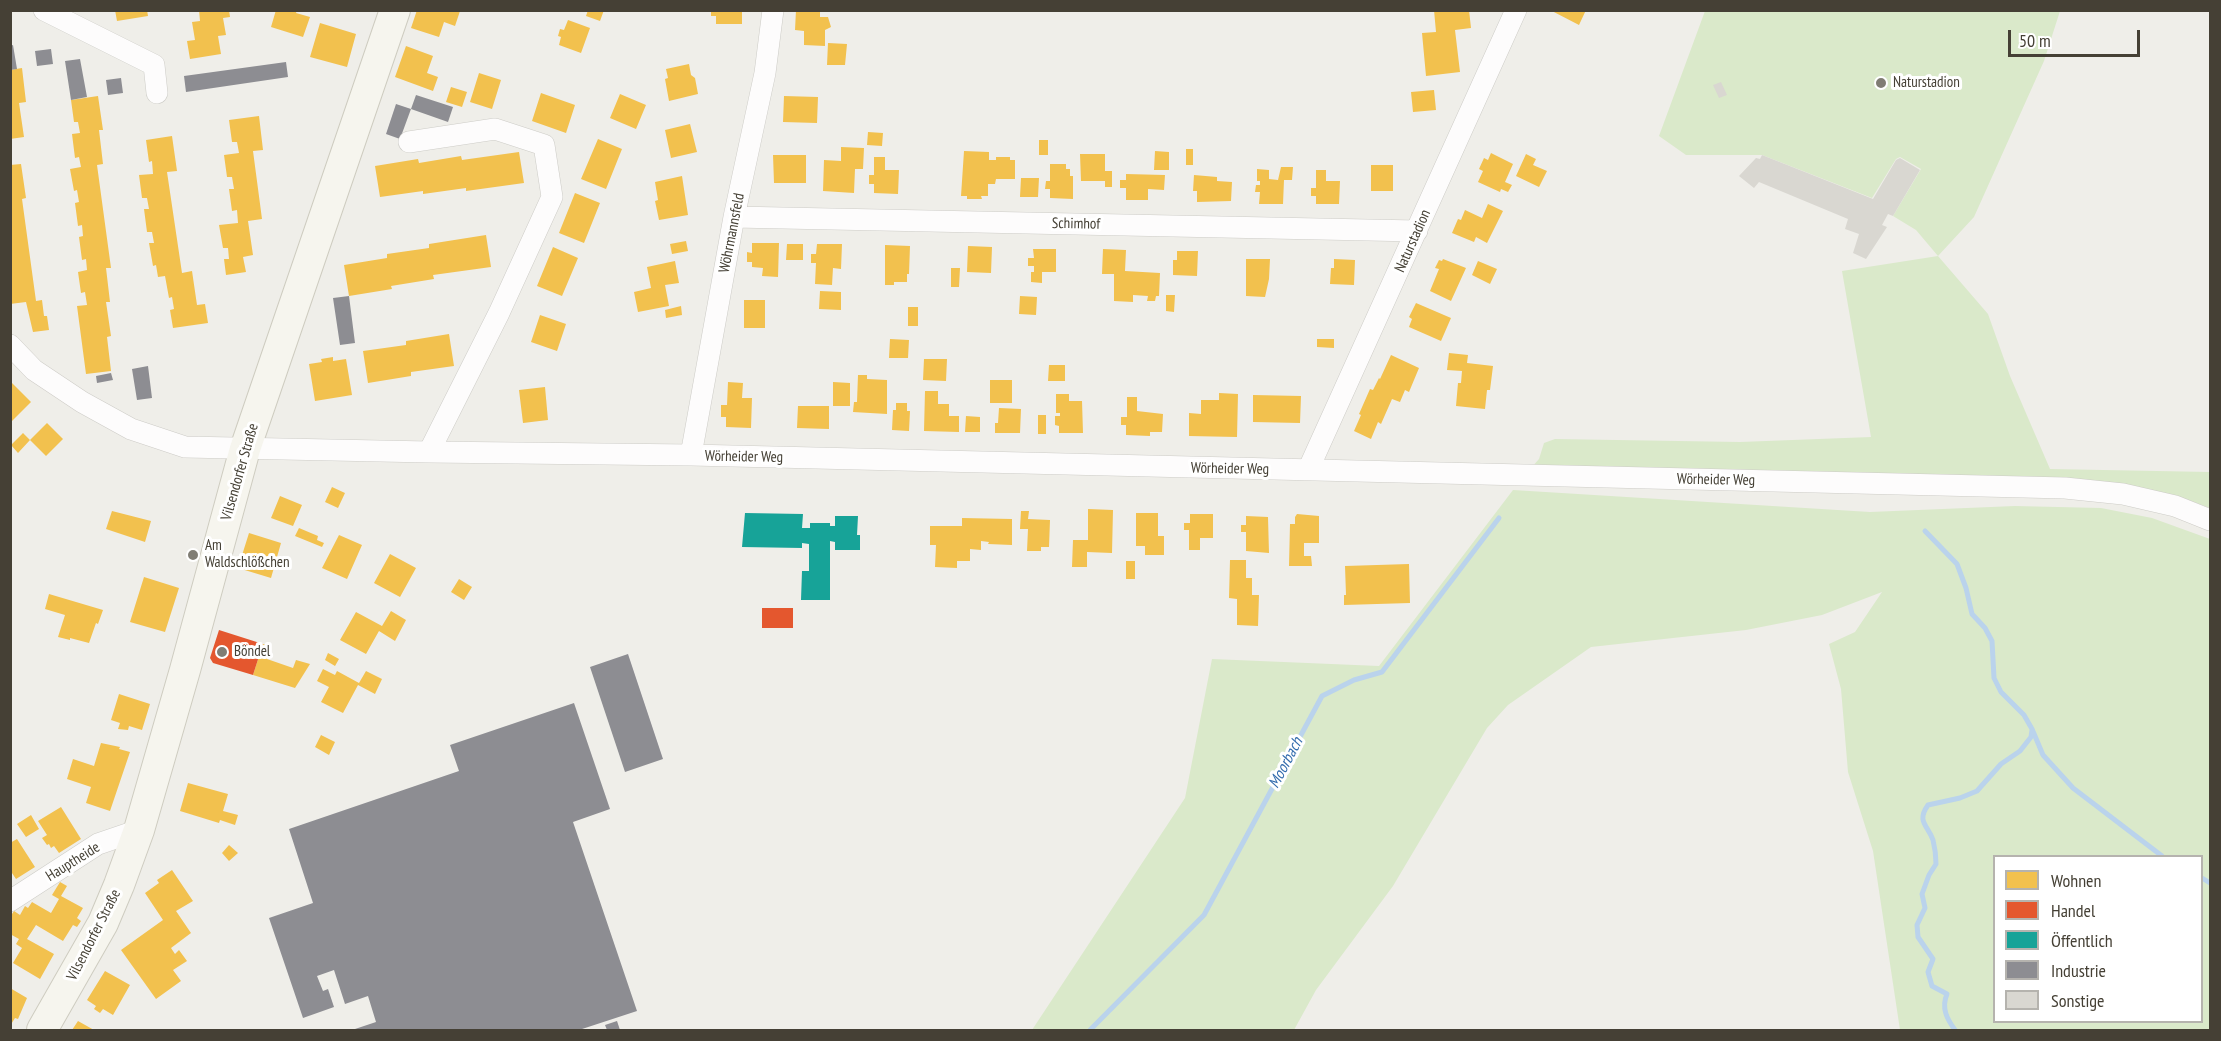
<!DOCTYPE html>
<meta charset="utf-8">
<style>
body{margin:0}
#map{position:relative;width:2221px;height:1041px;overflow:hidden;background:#efeee9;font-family:"PT Sans Narrow",sans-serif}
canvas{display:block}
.frame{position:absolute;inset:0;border:12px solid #454035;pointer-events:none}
.legend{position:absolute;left:1993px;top:855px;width:210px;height:168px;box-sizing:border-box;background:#fff;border:2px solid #b5b3ae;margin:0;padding:8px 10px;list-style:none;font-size:18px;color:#454035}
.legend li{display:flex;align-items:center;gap:12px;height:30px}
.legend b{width:30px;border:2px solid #b5b3ae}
.scale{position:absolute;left:2008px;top:30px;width:132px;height:27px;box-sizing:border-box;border:3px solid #454035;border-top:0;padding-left:8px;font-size:18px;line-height:21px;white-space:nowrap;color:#454035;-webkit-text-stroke:4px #fff;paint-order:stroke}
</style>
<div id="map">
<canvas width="2221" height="1041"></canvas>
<div class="frame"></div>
<ul class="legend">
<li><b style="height:16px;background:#f2c14e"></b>Wohnen</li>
<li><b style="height:16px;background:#e4572e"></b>Handel</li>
<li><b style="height:16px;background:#17a398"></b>Öffentlich</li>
<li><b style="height:16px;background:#8d8d92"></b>Industrie</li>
<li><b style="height:16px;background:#d9d7d1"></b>Sonstige</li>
</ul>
<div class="scale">50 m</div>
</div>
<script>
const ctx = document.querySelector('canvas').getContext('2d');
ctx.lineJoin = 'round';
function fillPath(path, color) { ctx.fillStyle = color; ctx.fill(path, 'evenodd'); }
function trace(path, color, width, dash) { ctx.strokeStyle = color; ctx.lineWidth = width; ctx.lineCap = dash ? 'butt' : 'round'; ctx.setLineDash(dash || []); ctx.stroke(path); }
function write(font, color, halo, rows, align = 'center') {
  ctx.font = font + ' "PT Sans Narrow",sans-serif'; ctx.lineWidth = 6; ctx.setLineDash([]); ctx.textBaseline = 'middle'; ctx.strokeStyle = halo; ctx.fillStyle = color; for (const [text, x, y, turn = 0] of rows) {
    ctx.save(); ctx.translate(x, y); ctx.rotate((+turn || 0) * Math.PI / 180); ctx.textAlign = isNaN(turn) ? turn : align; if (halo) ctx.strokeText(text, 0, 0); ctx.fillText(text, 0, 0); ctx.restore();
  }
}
fillPath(new Path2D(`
 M1705 11H2060L2044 61 1974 217 1938 256 1988 314 2010 376 2050 469 2210 472V508L2179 497 1531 468 1539 459 1544 443 1555 439 1740 442 1871 437 1842 271 1938 256 1916 230 1893 216 1921 169 1900 157 1896 159 1872 198 1762 155H1686L1659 136Z
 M1513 490 1870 512 2015 506 2101 508 2152 518 2210 539V1030H1900L1873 851 1848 772 1841 689 1829 644 1855 632 1882 592 1822 615 1746 630 1591 647 1508 705 1487 728 1393 886 1316 990 1294 1030H1032L1185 798 1212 659 1379 666ZM2202 856V1022H1994V856Z`), '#dae9ca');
fillPath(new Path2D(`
 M115 10H147L148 16 117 21Z
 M199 10H229L230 17 223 18 226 35 218 36 221 54 190 59 187 41 195 40 192 22 200 21Z
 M276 10H297L296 13 310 17 303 37 271 27Z
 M417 10H458L460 11 455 26 444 22 439 37 411 28Z
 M588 10H604L600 21 586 16Z
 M711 10H742V24H716V16H711Z
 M796 10H820V17H828L831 27 825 30V46L804 45V31L795 30Z
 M1434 10H1469L1471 28 1455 30 1460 72 1426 76 1422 33 1436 32Z
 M1550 10H1586L1579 25Z
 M568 20 590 28 581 53 559 45 561 37 558 36 560 29 564 30Z
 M320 23 356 34 347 67 310 57Z
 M828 43 847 44 845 65H827Z
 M406 46 433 56 427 73 438 77 433 91 395 77Z
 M689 64 691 75 695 78 698 94 669 101 665 79 668 78 666 69Z
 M22 68 26 102 19 103 24 137 10 139V70Z
 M479 73 501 80 492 109 470 102Z
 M451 87 467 92 462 107 446 102Z
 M1434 90 1436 110 1413 112 1411 92Z
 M541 93 575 105 566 133 532 121Z
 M620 94 646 105 636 129 610 118Z
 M98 96 103 130H99L103 164 97 165 111 268H106L110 302H106L111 336 107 337 111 371 86 374 77 306 87 305 85 292 81 293 78 272 87 270 86 259 82 260 79 237 83 236 82 225 78 226 75 203 79 202 77 190 74 191 70 169 81 167 79 157 75 158 72 134 80 133 78 122H74L71 100Z
 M784 96 818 97 817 123 783 122Z
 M259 116 263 150 253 151 262 219 248 221 253 255 243 257 246 272 226 275 224 259H229L228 248H223L219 225 238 223 237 210 232 211 229 189H234L232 177H227L224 155 239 153 237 142H232L229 120Z
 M690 124 697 152 671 158 665 130Z
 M868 132 883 133 882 146 867 145Z
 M172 136 177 171 167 172 182 273 192 271 197 305 205 304 208 323 173 328 170 310 174 309 172 297 169 298 165 276 158 277 156 265 153 266 149 243H154L152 232H147L144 209H149L147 198H142L139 175 153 174 152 161 149 162 146 140Z
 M598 139 622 149 606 189 581 179Z
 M1039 140H1048V155H1039Z
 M841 147 864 148 863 169H855L854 193 823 191 824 160 841 161Z
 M1186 149H1193V165H1186Z
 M964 151 989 152V160H996V157H1010V160H1015V179H996L995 184H988V196H981L982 199H967V196H961Z
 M1155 151 1169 152V170H1154Z
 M519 152 524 183 466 191V188L423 194V191L380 197 375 166 418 159 419 163 461 156 462 160Z
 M1491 153 1513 164 1505 182 1512 185 1508 192 1501 189 1500 192 1478 182 1483 171 1479 169 1484 158 1488 160Z
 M1080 154H1105V171H1112V187H1105V181H1081Z
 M1526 154 1536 159 1533 165 1547 171 1539 187 1516 176Z
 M773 155H806V183H774Z
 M874 157H885V170H899L898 194 874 193V184H869V175H874Z
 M21 164 26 198 22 199 36 301 42 300 44 316H47L49 330 33 332 26 302 10 304V165Z
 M1050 164H1066V169H1070V176H1073V199L1050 198V189H1045L1046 181H1050Z
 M1371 165H1393V191H1371Z
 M1281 167H1293L1292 180H1284L1283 204H1259L1260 192H1255L1256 185H1260V181H1257V169L1269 170V179L1278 180Z
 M1316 170H1326V181H1340L1339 204H1316V196H1311V188H1316Z
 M1126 174 1165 175 1164 190 1148 189V200H1126V188H1120V180H1126Z
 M1194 175 1217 177V181L1232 182 1231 201 1197 202V191H1193Z
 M682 176 688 215 659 220 655 201 658 200 655 182Z
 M1021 178H1039L1038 197H1020Z
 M575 193 600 203 584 243 559 233Z
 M1488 204 1503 211 1487 243 1476 237 1474 242 1452 233 1458 219 1461 220 1465 210 1482 218Z
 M486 235 491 267 433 275 434 279 391 286 392 289 349 296 344 265 387 258V254L429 248V244Z
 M686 241 688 251 672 254 670 244Z
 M752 243H779L778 277 762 276 763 268 752 267V262H747V252L752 253Z
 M787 244H803V260H786Z
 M817 244H842L841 269 833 268 832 285 815 284 816 263H811V254H816Z
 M885 245 910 246 909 274H907V282H894V285H885Z
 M968 246 992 247 991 273 967 272Z
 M553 247 578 258 562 296 537 286Z
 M1033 249H1056V272H1042V283L1031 282V272H1034V266H1028V258H1034Z
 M1103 249 1126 250 1125 271 1160 273 1159 296H1156L1155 301H1147L1148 296 1133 295V302L1114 301V274H1102Z
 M1177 251H1198L1197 276 1173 275V260H1177Z
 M1246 259H1270L1269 279 1265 297 1246 296Z
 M1334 259 1355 260 1354 285 1330 284 1331 268H1334Z
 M1443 259 1466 268 1451 301 1430 291 1439 269 1435 268 1439 260 1442 261Z
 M675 261 679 283 665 285 669 306 638 312 634 292 651 288 647 267Z
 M1478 261 1497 269 1490 284 1472 275Z
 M951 268H960L959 287H951Z
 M820 291 841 292V310L819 309Z
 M1166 295H1175L1174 312 1166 311Z
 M1020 296 1037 297 1036 315 1019 314Z
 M744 300H765V328H744Z
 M1416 303 1451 318 1441 341 1409 327 1412 319 1409 317Z
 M681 306 682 315 666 318 665 310Z
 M908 307H918V326H908Z
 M540 315 566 324 557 351 531 342Z
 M449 334 454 366 411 372V376L368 383 363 351 406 345V341Z
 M890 339 909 340 908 358H889Z
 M1317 339H1334V348L1317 347Z
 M1449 353 1468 355 1467 363 1493 366 1490 390H1487L1485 409 1456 406 1458 383H1461L1462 371 1447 370Z
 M1391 355 1419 368 1409 392 1405 390 1400 402 1392 399 1381 424 1378 422 1371 439 1354 431 1361 415 1359 414 1370 389 1373 390 1379 378 1380 379Z
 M333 357V361L346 359 352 395 315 401 309 364 322 362 321 359Z
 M924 359H947L946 381 923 380Z
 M1049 365H1065V381H1048Z
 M858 375H867V379L887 380V414L853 412 854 402H857Z
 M990 380H1012V403H990Z
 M10 381 31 402 10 423Z
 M728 382 743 383 742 398H752L751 428 726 427V417H721V405H727Z
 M833 382 850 383V406H833Z
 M545 387 548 420 523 423 519 390Z
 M925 391H938V404H949V416H959V432L924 431Z
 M1219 393 1238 394 1237 437 1189 436V413L1201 414V400H1219Z
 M1056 394H1069V401H1082L1083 433H1059V426L1055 425V416H1060V413H1056Z
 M1253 395 1301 396 1300 423 1253 422Z
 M1127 397H1137V411L1163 414 1162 432H1150V436L1126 435V425H1121V417H1127Z
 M896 403H907V411H910L909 431 892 430 893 410H896Z
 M798 406H829V429L797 428Z
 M999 408 1021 409 1020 433H995V423H998Z
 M1038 415H1046V434H1038Z
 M966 416 980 417V432H965Z
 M47 423 63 439 46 456 30 440Z
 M23 433 30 440 18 453 11 445Z
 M332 487 345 493 338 508 325 502Z
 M280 496 302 505 293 526 271 518Z
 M1088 509 1113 510 1112 553 1087 552V567H1072L1073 540H1088Z
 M112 511 151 521 145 542 106 529Z
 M1021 511H1029L1028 519 1050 520 1049 547H1041V551H1027L1028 529H1020Z
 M1136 513H1158V536H1164V555H1145V546H1136Z
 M1190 514H1213V538H1200V550H1189V530H1184V523H1190Z
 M1297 514 1319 516V543H1304V556H1311L1312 566H1289L1290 524H1295V517Z
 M1246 516 1268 517 1269 553 1246 551V532H1241V525H1246Z
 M962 518 1012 519V545L988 544 989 542 981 541V550L970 549V561H957V568L935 567 936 545H930V526H962Z
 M299 528 318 536 317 540 324 543 322 547 295 536Z
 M249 533 281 543 271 578 238 568Z
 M339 535 362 545 347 579 322 568Z
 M390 554 416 568 400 597 374 583Z
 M1230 560H1246V578H1252V595H1259L1258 626 1237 625V599L1229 598Z
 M1126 561H1135V579H1126Z
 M1409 564 1410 603 1344 605V595H1346L1345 566Z
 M144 577 179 588 165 632 130 622Z
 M459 579 472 587 464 600 451 592Z
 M49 594 103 610 98 624 96 623 89 643 70 638V640L58 637 65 615 45 609Z
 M391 611 406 620 395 641 379 631 366 654 340 640 356 612 382 626Z
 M263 644 271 647 267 659 293 668 296 660 310 664 295 688 253 675Z
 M328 653 339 659 335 666 325 660Z
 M323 669 335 675 337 671 359 683 366 671 382 679 375 694 358 685 343 713 321 702 329 687 317 681Z
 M119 694 150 704 142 730 129 726 128 730 118 729 120 723 111 720Z
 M321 735 335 742 329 755 315 747Z
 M101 743 120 747 119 749 130 752 110 811 86 803 91 787 67 779 73 759 94 766Z
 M188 783 228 794 223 811 238 815 235 825 220 820 219 823 180 811Z
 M61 807 81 839 59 853 54 846 51 848 49 844 47 845 42 838 47 835 38 821Z
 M31 815 39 829 26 837 17 824Z
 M17 839 35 867 16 879 10 870V843Z
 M229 845 238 853 229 861 222 853Z
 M172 870 193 901 176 911 191 933 171 948 175 954 179 950 187 961 173 970 181 981 156 999 121 950 163 920 145 893 159 883 157 880Z
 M60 882 67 886 61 896 83 908 77 918 81 921 77 927 73 925 63 941 36 925 27 939 54 954 40 979 13 963 22 948 16 944 19 939 10 934V917L14 911 20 915 25 906 28 908 32 902 51 913 59 899 52 895Z
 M105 971 130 985 113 1015 103 1009 100 1013 94 1009 96 1006 87 1000Z
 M10 988 27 998 18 1019 15 1018 10 1026Z
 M78 1021 94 1030H72Z`), '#f2c14e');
fillPath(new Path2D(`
 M762 608H793V628H762Z
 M219 630 263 644 253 675 213 663 210 658Z`), '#e4572e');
fillPath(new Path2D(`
 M745 513 803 514 802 528H810V523H830V526H835V516H858L857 535H860V550H835V542L830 541V600H801L802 571H809V544L802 543V548L742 547Z`), '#17a398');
fillPath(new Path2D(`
 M13 45 17 69 10 70V46Z
 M51 49 53 64 37 66 35 51Z
 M80 59 87 97 71 100 65 61Z
 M286 62 288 77 186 92 184 76Z
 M121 78 123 93 108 95 106 80Z
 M416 95 453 107 448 122 411 109Z
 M396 104 411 109 400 139 386 134Z
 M349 296 355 343 340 345 333 298Z
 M148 366 152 398 137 400 132 369Z
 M111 373 113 380 97 383 96 376Z
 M628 654 663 759 625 772 590 667Z
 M574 703 610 809 573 822 637 1011 579 1030H352L376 1022 368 996 345 1004 334 970 317 976 323 991 328 989 334 1007 303 1018 269 918 313 903 289 829 459 771 450 745Z
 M617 1021 620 1030H607L605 1025Z`), '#8d8d92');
trace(new Path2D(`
 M1925 531 1957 564 1966 588 1972 614 1985 628 1992 641 1994 678 2001 692 2024 715 2032 729 2043 755 2073 788 2162 856
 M2202 878 2210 883
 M1090 1030 1204 915 1322 696 1354 680 1382 672 1499 518
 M1955 1030C1947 1019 1941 1008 1947 994L1932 986 1928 972 1933 959 1918 937 1917 925 1925 908 1922 894 1929 875 1936 864C1936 856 1935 848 1933 840 1928 825 1916 822 1928 805L1960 798 1977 791 2001 764 2020 751 2031 737 2032 730`), '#bad3ec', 5);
fillPath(new Path2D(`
 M1721 82 1727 95 1719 98 1713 85Z
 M1762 155 1873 199 1896 160 1900 158 1920 170 1893 216 1888 214 1882 225 1887 227 1866 259 1853 253 1859 234 1845 229 1848 219 1759 182 1754 188 1739 176 1756 158 1760 159Z`), '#d9d7d1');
const minor = new Path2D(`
 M44 10 154 65 157 93
 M409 142 495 129 544 145 552 197 499 313 429 452
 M734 217 1417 231
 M10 345 34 370 82 402 131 429 185 447 429 452 691 455 2065 488 2123 494 2175 506 2210 520
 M691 455 734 217 765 73 773 10
 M1308 470 1516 10
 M10 901 98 844 139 830`);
const secondary = new Path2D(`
 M42 1030 103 923 119 885 139 830 185 670 245 449 395 10`);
trace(minor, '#cdccc7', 22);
trace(secondary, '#ceccc0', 32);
trace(minor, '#fdfcfc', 21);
trace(secondary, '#f6f5ee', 30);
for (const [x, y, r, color] of [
 [1881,83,6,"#807d74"],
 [193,555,6,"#807d74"],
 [222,652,6,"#807d74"]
]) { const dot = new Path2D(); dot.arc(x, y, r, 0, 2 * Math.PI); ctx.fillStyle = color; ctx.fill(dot); trace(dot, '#fff', 2); }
write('15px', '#454035', '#fff', [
 ["Naturstadion",1893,83],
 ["Am",205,546],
 ["Waldschlößchen",205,563],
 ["Böndel",234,652]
], 'left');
write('15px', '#454035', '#fff', [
 ["Schimhof",1076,224,1],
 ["Wöhrmannsfeld",732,233,-79],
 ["Naturstadion",1413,241,-66],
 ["Wörheider Weg",744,457,1],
 ["Wörheider Weg",1230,469,1],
 ["Vilsendorfer Straße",240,472,-74],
 ["Wörheider Weg",1716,480,1],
 ["Hauptheide",73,862,-32],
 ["Vilsendorfer Straße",94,935,-63]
]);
write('italic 16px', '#336cad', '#fff', [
 ["Moorbach",1286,763,-62]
]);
</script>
